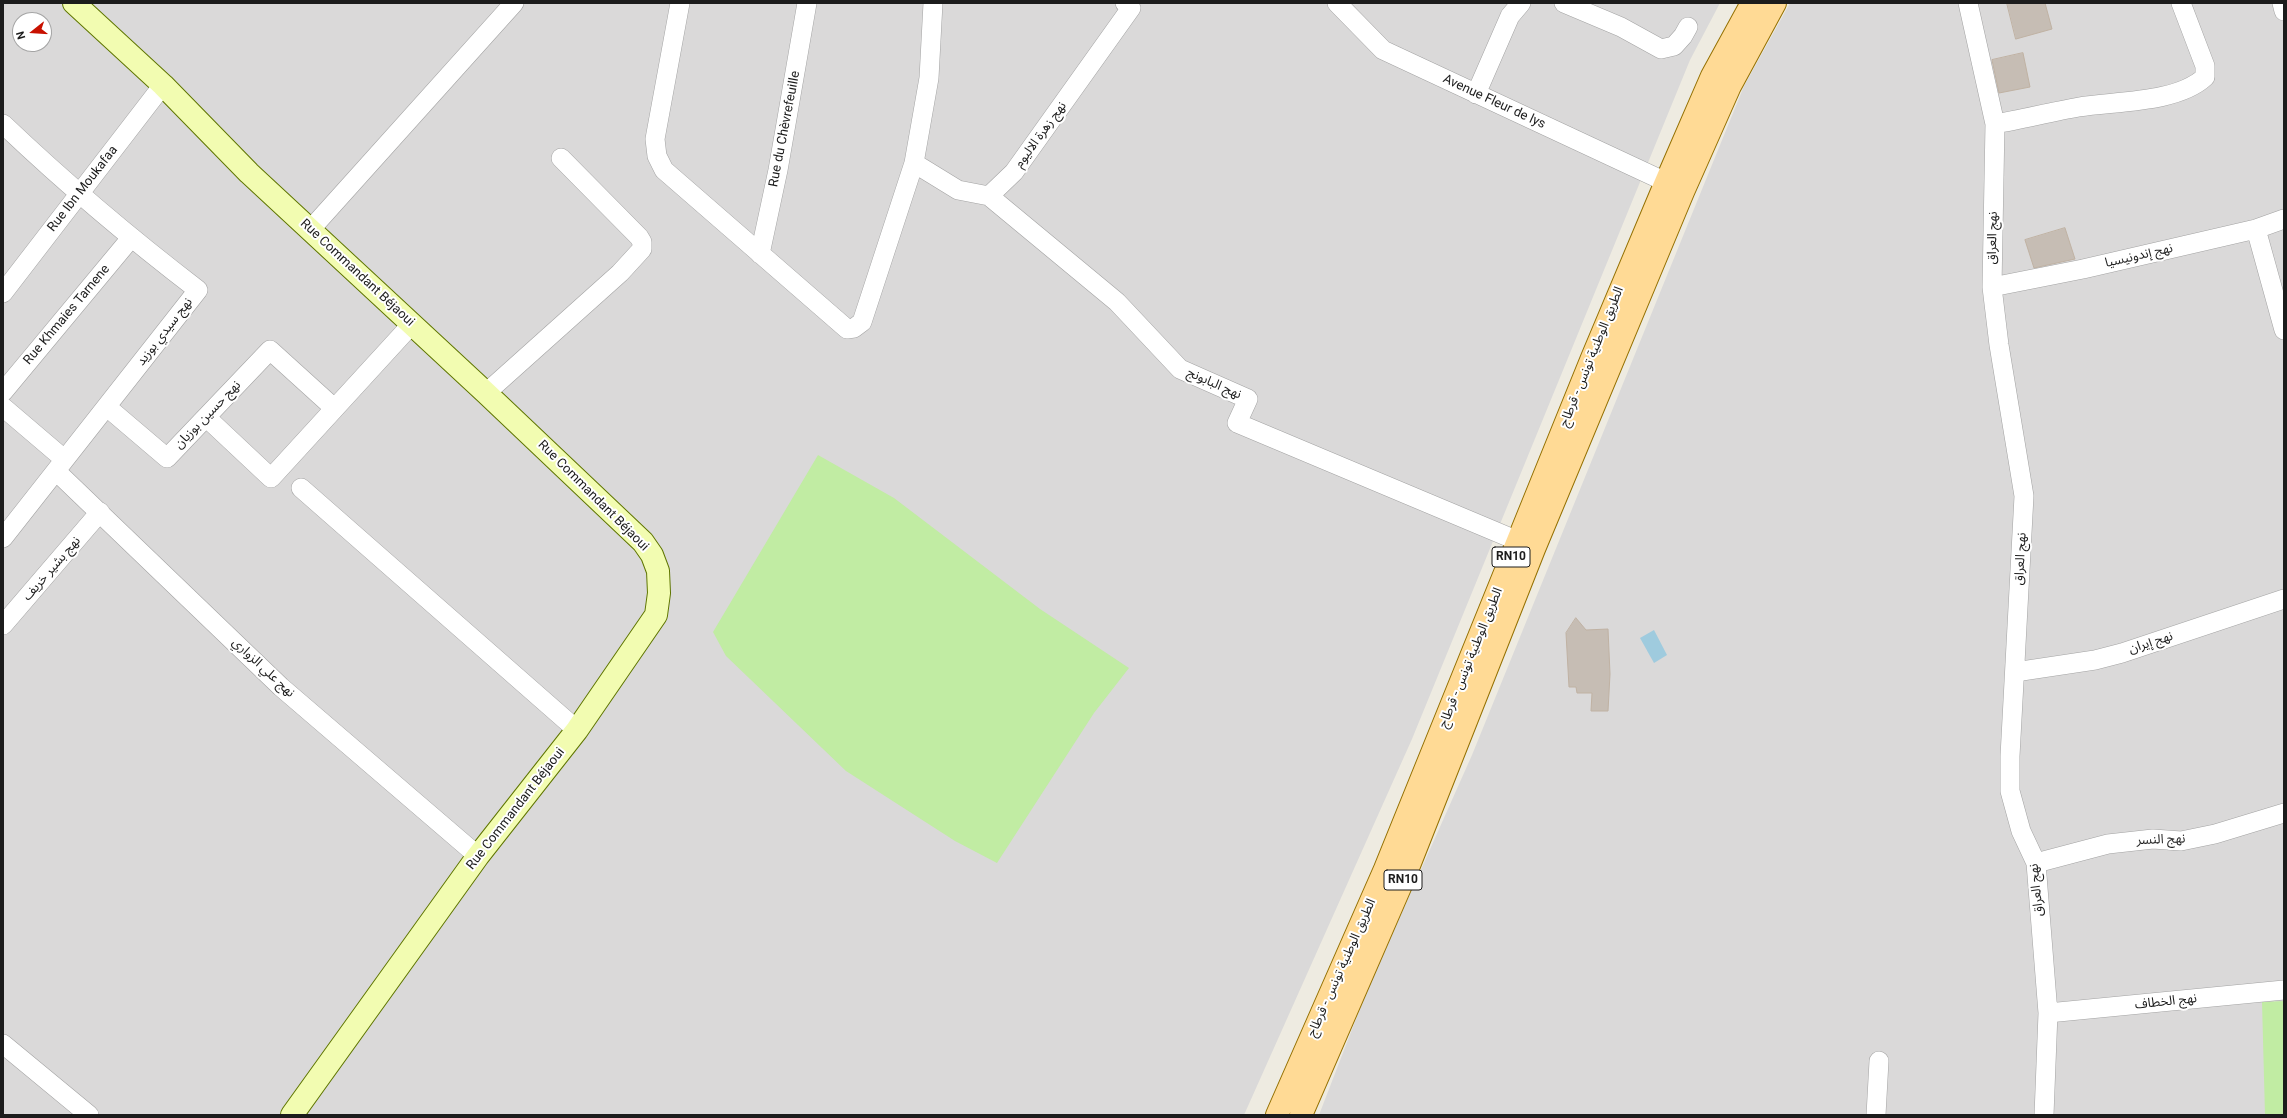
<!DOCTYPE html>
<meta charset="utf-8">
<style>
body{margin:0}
#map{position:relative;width:2287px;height:1118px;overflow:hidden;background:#eeebe1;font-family:Roboto,sans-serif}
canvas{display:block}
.frame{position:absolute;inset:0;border:4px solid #1c1c1c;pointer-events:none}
.north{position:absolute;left:12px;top:12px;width:40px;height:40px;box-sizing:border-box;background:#fff;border:1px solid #a4a4a4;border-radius:50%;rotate:253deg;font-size:11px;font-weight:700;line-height:16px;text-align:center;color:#1c1c1c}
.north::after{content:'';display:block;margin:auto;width:14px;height:18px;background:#c81100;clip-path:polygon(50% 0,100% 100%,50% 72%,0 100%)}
</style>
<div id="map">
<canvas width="2287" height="1118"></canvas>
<div class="frame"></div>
<div class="north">N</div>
</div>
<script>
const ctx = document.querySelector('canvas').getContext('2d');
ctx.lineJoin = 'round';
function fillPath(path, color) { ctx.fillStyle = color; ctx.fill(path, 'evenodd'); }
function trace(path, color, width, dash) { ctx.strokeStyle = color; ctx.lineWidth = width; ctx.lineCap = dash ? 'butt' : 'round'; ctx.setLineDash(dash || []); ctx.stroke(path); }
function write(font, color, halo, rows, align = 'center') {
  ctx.font = font + ' Roboto,"Noto Sans Arabic",sans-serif'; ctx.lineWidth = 4; ctx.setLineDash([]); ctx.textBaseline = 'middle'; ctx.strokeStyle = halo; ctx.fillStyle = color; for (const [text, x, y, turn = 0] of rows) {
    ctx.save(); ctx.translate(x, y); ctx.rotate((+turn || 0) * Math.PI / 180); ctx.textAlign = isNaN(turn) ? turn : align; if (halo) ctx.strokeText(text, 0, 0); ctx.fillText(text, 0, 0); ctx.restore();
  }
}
fillPath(new Path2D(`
 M3 3H1720L1690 60 1412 739 1244 1115H3ZM20 20H44V44H20Z
 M1790 3H2284V1115H1319L1366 993 1472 755 1744 86Z`), '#dad9d9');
fillPath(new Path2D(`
 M818 455 894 498 1040 609 1129 668 1094 713 997 863 955 841 846 771 726 656 713 632Z
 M2284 1001V1115H2265L2262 1002Z`), '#c1eca3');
fillPath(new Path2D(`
 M1654 630 1667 655 1654 663 1640 638Z`), '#9fcbde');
const building = new Path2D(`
 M2007 3H2045L2052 29 2016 39Z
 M2023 53 2030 87 1999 93 1992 60Z
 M2065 228 2075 259 2034 268 2025 240Z
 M1576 618 1586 630 1608 629 1610 674 1608 711H1591L1592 693H1577L1576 687H1569L1566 633Z`);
fillPath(building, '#c6bdb4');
trace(building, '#c0b2a3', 1);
const street = new Path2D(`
 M680 3 655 139 657 156 664 170 847 329 854 328 862 322 914 163 929 78 933 3
 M1337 3 1383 50 1666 182
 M1564 3 1621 27 1661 49 1674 46 1683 36 1688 27
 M1968 3 1995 124 1992 287 1999 345 2024 496 2010 756V791L2021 831 2036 863 2048 1013 2044 1115
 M2282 3 2284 11
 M1476 94 1510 16 1521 3
 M3 124C65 183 130 238 198 290L3 538
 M1995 124C2023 119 2051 112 2079 107 2116 101 2177 103 2205 77V66L2181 3
 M914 163 958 190 989 196 1014 172 1131 8 1125 3
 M989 196 1117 302 1180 369 1248 399 1237 423 1518 541
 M2256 229 2284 330
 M310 230 514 3
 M760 254 778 170 807 3
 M1992 287 2083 269 2256 229 2284 219
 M3 293 163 85
 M3 392 131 238
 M486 393 620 273 642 249V242L639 237 561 158
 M3 407 64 459
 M107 407 167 458 270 350 334 408
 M207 418 271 478 412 324
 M56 471 281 687 478 856
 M301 488 577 730
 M3 625 100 512
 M2015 672 2095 660 2122 653 2284 599
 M2036 863 2108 844 2153 839 2181 841 2215 834 2284 813
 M2048 1013 2284 990
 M3 1044 89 1115
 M1876 1115 1879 1061`);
const secondary = new Path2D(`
 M74 3 163 85 249 173 486 393 643 542 652 555 658 571 659 593 656 615 577 730 478 856 292 1115`);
const primary = new Path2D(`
 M1277 1115 1385 869 1592 358 1666 182 1712 76 1752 3
 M1301 1115 1404 878 1534 549 1683 192 1730 86 1775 3`);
trace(street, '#a3a3a3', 20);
trace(secondary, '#5f7600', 24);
trace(primary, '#947000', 24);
trace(street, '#fff', 19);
trace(secondary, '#f2fcb1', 22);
trace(primary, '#ffda95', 22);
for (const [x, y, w] of [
 [1511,557,38],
 [1403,880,38]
]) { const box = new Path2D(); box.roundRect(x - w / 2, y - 10, w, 20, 3); ctx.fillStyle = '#fff'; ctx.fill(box); trace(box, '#1c1c1c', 1); }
write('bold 12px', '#1c1c1c', null, [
 ["RN10",1511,557],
 ["RN10",1403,880]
]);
write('13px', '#1c1c1c', '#fff', [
 ["Avenue Fleur de lys",1494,102,25],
 ["Rue du Chèvrefeuille",785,129,-79],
 ["نهج زهرة الاليوم",1041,135,-54],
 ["Rue Ibn Moukafaa",83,189,-52],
 ["نهج العراق",1993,238,-89],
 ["نهج إندونيسيا",2139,256,-13],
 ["Rue Commandant Béjaoui",357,273,43],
 ["Rue Khmaies Tarnene",67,315,-50],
 ["نهج سيدي بوزيد",165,332,-52],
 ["الطريق الوطنية تونس - قرطاج",1592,357,-68],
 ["نهج البابونج",1214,384,24],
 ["نهج حسين بوزيان",208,415,-46],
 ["Rue Commandant Béjaoui",593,496,45],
 ["نهج العراق",2021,559,-87],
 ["نهج بشير خريف",52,569,-49],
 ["نهج إيران",2151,643,-18],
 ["الطريق الوطنية تونس - قرطاج",1471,658,-68],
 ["نهج علي الزواري",263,668,43],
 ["Rue Commandant Béjaoui",516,809,-52],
 ["نهج النسر",2161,840,-2],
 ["نهج العراق",2037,890,-96],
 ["الطريق الوطنية تونس - قرطاج",1342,968,-66],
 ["نهج الخطاف",2166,1002,-6]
]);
</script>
